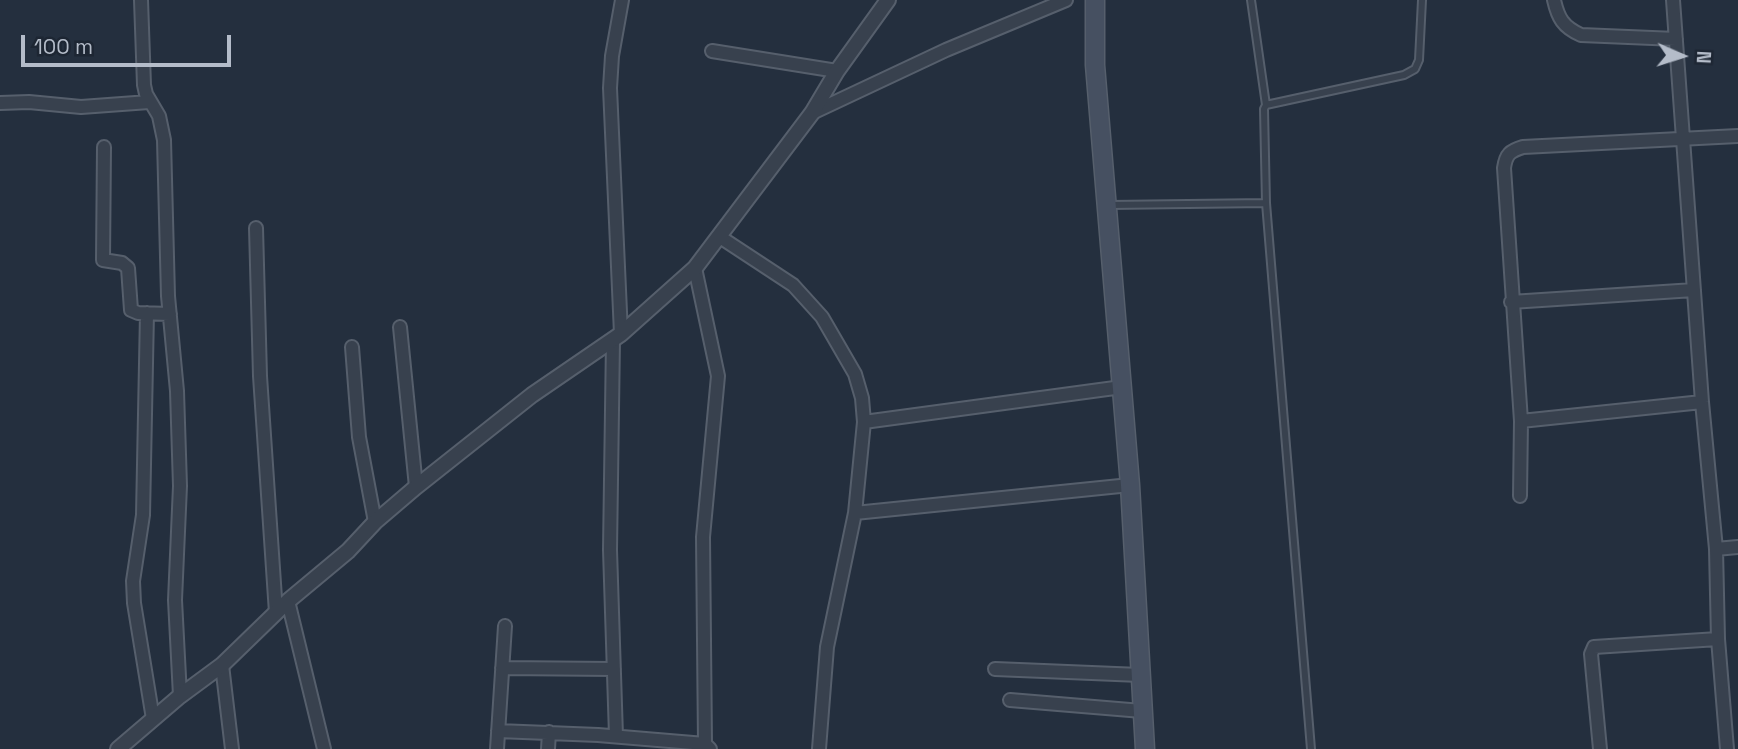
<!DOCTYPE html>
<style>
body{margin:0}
#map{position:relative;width:1738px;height:749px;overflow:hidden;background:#242f3e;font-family:"Space Grotesk",sans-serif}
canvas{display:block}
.north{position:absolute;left:1647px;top:21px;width:70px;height:70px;-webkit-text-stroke:5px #1d2633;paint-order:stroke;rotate:93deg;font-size:19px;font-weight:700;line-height:28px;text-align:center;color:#b4bcc9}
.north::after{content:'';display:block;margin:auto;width:24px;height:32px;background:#b4bcc9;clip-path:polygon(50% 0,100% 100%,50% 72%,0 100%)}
.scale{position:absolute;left:21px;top:35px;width:210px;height:32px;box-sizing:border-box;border:4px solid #b4bcc9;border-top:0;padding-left:9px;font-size:21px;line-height:24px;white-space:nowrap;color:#b4bcc9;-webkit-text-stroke:5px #1d2633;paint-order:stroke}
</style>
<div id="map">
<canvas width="1738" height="749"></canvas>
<div class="north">N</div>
<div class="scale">100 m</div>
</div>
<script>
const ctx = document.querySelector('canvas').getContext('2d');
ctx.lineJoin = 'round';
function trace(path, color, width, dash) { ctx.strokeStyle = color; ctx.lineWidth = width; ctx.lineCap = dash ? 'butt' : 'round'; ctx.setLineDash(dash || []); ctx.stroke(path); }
const service = new Path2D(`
 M1251 0 1266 105
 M1110 205 1266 203
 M1311 749 1266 203 1264 109 1266 105 1404 75 1415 69 1419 60 1422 0`);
const minor = new Path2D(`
 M141 0 144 85 146 94 159 116 164 140 168 296 177 391 180 486 175 600 180 696
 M1554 0C1558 18 1563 27 1581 35L1676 39
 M1673 0 1702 402 1716 549 1718 639 1727 749
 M712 51 837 71
 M0 103 29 102 81 107 149 102
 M812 113 946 50 1066 0
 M104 147 103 260 122 263 128 268 131 310 138 313 170 314
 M256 228 260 376 276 613
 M720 237 793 285 822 317 855 374 862 398 864 422 855 513 827 647 819 749
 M695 268 718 376 703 537 705 744 710 749
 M1511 302 1694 290
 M147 313 143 515 133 581 134 603 153 719
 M400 327 416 487
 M621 334 610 88 612 56 622 0
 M613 340 610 550 616 736
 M352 347 359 437 375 522
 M1521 421 1702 402
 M864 422 1122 387
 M1520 496 1521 421 1504 168C1506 154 1510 151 1523 147L1738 136
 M855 513 1130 485
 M1716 549 1738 547
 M288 601 324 749
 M222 665 232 749
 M502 668 614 669
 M995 669 1140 675
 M1010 700 1142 711
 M498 731 598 735 705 744
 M497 749 505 626
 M548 749 549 732
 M1600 749 1591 654 1594 647 1718 639`);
const tertiary = new Path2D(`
 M118 749 180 696 222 665 288 601 348 551 375 522 416 487 532 395 621 334 695 268 812 113 837 71 888 0`);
const secondary = new Path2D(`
 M1095 0V65L1130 485 1145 749`);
trace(service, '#565f6c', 10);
trace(minor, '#565f6c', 16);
trace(tertiary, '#565f6c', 18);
trace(secondary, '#565f6c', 21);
trace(service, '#38414e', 6);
trace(minor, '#38414e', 12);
trace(tertiary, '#38414e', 14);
trace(secondary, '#465061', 18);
</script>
